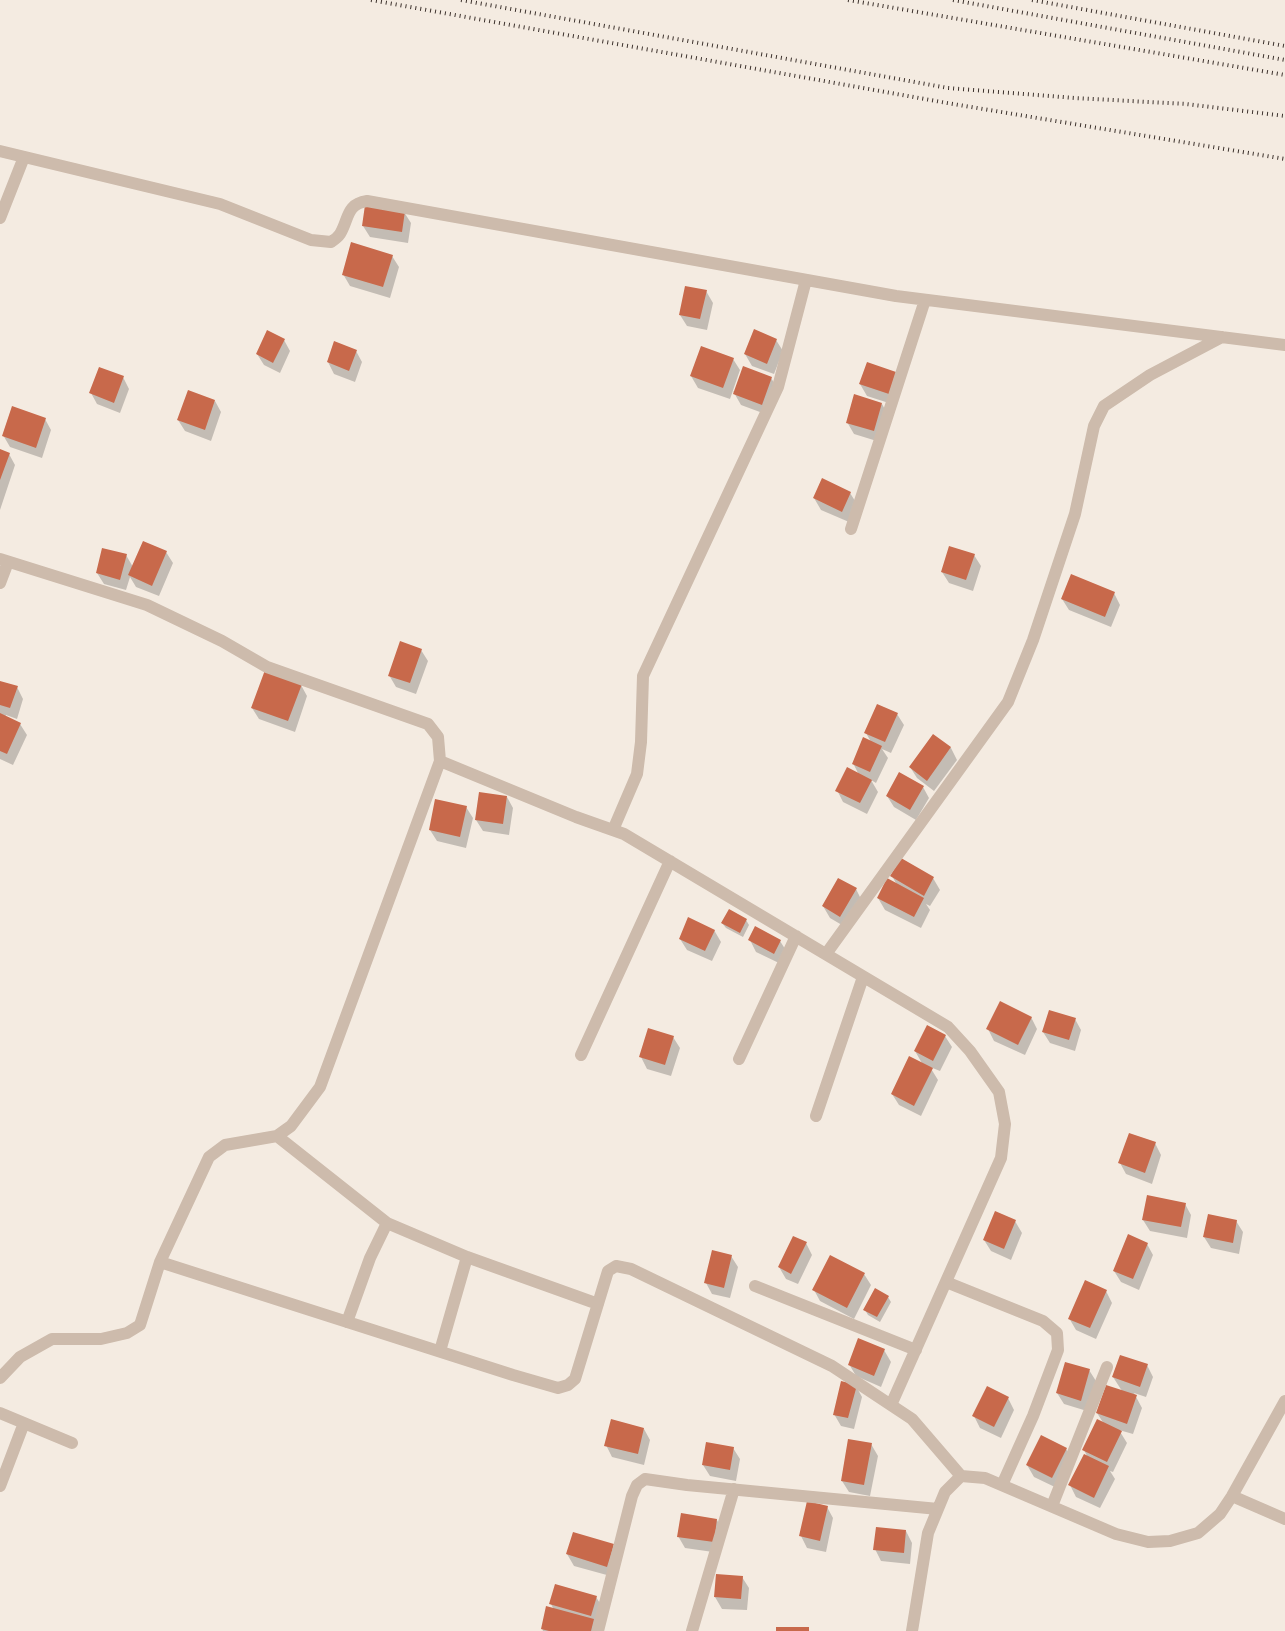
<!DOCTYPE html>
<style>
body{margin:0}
canvas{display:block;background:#f4ebe1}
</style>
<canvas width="1285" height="1631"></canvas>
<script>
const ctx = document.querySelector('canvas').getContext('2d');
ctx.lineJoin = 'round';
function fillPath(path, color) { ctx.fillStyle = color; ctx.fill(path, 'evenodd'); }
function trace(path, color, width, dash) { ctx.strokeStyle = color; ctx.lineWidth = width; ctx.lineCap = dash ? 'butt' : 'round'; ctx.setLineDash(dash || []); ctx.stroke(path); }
fillPath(new Path2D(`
 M404 212 411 223 408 243 370 237 363 226Z
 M392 256 399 267 390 298 350 286 343 274Z
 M706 291 713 303 707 330 687 326 680 315Z
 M284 340 290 351 280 373 264 365 257 354Z
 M776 340 783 351 774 374 752 366 745 354Z
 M356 351 362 362 355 382 334 374 328 362Z
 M733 359 740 370 730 399 698 388 691 376Z
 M895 373V405L867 396 860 384Z
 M123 377 129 389 120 413 97 404 91 393Z
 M771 378 778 389 768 415 741 405 733 391 735 392Z
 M215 401 221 412 211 441 185 431 178 420Z
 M882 404 888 415 880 442 854 434 847 422Z
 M45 419 51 430 42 458 10 447 3 435Z
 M0 450 9 454 15 465 0 510Z
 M850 493 857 504 849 522 821 510 814 498Z
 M166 552 173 563 159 596 136 587 130 577 126 590 104 584 97 573 126 555 133 567Z
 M974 555 981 566 973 591 949 583 942 572Z
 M1114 593 1120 605 1111 627 1069 610 1062 599Z
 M421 650 428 661 416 694 396 687 389 675Z
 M0 682 17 687 23 699 17 719 6 715 5 717 20 724 27 735 13 765 0 759Z
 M301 685 307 696 295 732 259 719 252 708Z
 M897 714 904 725 891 753 882 749 888 758 876 783 871 780 878 792 867 814 843 802 837 790 859 775 853 763 871 742 866 733Z
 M933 735 951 748 957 760 934 791 917 778 910 767Z
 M923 787 929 798 916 820 894 807 887 796Z
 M507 797 513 808 509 835 483 831 476 820Z
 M466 807 473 818 466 848 437 841 430 830Z
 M902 859 933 878 940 890 930 906 926 904 930 910 921 928 885 910 878 898 897 885 892 876Z
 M856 889 862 901 847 928 830 918 823 906Z
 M746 920 749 925 743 937 726 928 722 923Z
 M714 930 721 942 712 961 687 950 680 939Z
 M750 940 780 941 787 952 781 964 756 952Z
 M1031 1017 1037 1029 1025 1055 994 1041 988 1029Z
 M1075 1019 1081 1030 1075 1051 1050 1043 1043 1032Z
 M945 1036 952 1047 940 1071 930 1067 938 1080 921 1116 899 1105 892 1094 923 1065 915 1051Z
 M673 1037 680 1048 671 1076 647 1069 641 1057Z
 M1155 1143 1161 1155 1152 1184 1126 1174 1120 1163Z
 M1185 1204 1191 1215 1187 1238 1150 1231 1143 1220Z
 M1015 1221 1022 1233 1011 1260 991 1251 984 1240Z
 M1236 1221 1243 1232 1239 1254 1211 1248 1204 1237Z
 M806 1243 812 1255 798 1284 786 1279 779 1267Z
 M1147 1244 1153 1255 1139 1290 1121 1282 1114 1271Z
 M731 1256 738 1267 730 1298 712 1294 706 1283Z
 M864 1274 871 1285 854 1319 820 1301 814 1290Z
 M1106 1291 1112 1303 1096 1339 1076 1330 1069 1318Z
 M888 1297 891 1302 880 1322 868 1315 865 1310Z
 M859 1340 884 1350 891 1362 881 1387 856 1376 849 1364Z
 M1147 1365 1153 1377 1146 1397 1134 1393 1142 1408 1133 1434 1119 1430 1127 1443 1113 1472 1110 1471 1115 1479 1100 1508 1076 1497 1070 1485 1088 1458 1084 1450 1104 1424 1097 1413 1122 1391 1113 1377Z
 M1089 1370 1096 1381 1087 1411 1064 1404 1057 1393Z
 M856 1386 862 1397 854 1429 841 1426 834 1414Z
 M1008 1398 1014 1410 1001 1438 980 1428 974 1416Z
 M644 1429 650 1440 644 1465 612 1457 606 1445Z
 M871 1444 878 1456 870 1496 849 1492 842 1481Z
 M733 1448 740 1459 736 1481 710 1476 703 1465Z
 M1066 1449 1073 1460 1059 1489 1034 1477 1027 1465Z
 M827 1507 833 1518 826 1552 807 1548 801 1536Z
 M717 1520 723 1532 720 1553 685 1548 678 1536Z
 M906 1531 912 1543 910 1564 881 1561 875 1549Z
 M613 1545 614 1577 574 1566 567 1554Z
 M717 1575 742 1577 749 1588 747 1610 722 1609 715 1597Z
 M596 1597 603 1608 599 1631H543L542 1628 554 1610 551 1604Z`), '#0003');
fillPath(new Path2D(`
 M365 205 405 211 402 232 362 226Z
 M351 242 393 255 383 287 342 275Z
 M685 286 707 290 700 319 679 315Z
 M754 329 777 339 767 364 744 354Z
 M267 330 285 339 273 363 256 354Z
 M334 341 357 350 349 371 327 362Z
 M701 346 734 358 723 388 690 376Z
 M867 362 896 372 889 394 859 384Z
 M743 366 772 377 762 405 733 394Z
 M99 367 124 376 114 403 89 393Z
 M188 390 215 400 205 430 177 420Z
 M854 394 882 403 874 431 846 423Z
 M12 406 46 418 36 448 2 436Z
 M0 449 10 453 0 480Z
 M822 478 851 492 842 512 813 498Z
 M143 541 167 551 152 586 128 575Z
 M949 546 975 554 966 580 941 572Z
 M102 548 127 554 120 580 96 573Z
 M1071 574 1115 592 1105 617 1061 599Z
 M400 641 422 649 410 683 388 676Z
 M265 670 302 684 288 721 251 708Z
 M0 681 18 686 10 708 0 705Z
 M877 704 898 713 885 742 864 733Z
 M0 713 21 723 7 754 0 751Z
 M933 734 951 747 927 781 909 767Z
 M863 737 882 746 870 772 852 764Z
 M847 767 872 780 860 803 835 791Z
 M899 772 924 786 910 810 886 796Z
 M479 792 507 796 503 824 475 820Z
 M435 799 467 806 460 837 429 830Z
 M901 858 934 877 924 896 890 876Z
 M838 878 857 888 840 917 822 906Z
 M887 878 924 898 914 917 877 898Z
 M729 909 747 919 740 933 721 923Z
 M688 917 715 930 705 951 679 939Z
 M755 926 781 940 774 954 748 940Z
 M1000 1001 1032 1017 1018 1045 986 1029Z
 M1049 1010 1076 1018 1069 1040 1042 1032Z
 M927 1025 946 1035 933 1061 914 1051Z
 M648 1028 674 1036 665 1065 639 1057Z
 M909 1056 933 1068 914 1106 891 1094Z
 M1129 1133 1156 1142 1145 1173 1118 1163Z
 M1147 1195 1186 1203 1181 1227 1142 1220Z
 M995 1211 1016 1220 1004 1249 983 1240Z
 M1208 1214 1237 1220 1233 1243 1203 1237Z
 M1128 1234 1148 1243 1133 1279 1113 1271Z
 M793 1236 807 1242 791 1274 778 1267Z
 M712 1250 732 1255 724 1288 704 1283Z
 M830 1255 865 1273 847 1308 812 1290Z
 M1085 1280 1107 1290 1090 1328 1068 1319Z
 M875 1288 889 1296 877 1317 863 1310Z
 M858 1338 885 1349 874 1376 848 1365Z
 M1120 1355 1148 1364 1140 1387 1112 1377Z
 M1065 1362 1090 1369 1081 1401 1056 1393Z
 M841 1381 857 1385 848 1418 833 1415Z
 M1106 1385 1137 1395 1127 1424 1096 1413Z
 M987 1386 1009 1397 994 1427 972 1416Z
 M611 1419 644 1428 638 1454 604 1446Z
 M1097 1419 1122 1431 1107 1462 1082 1450Z
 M1041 1435 1067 1448 1052 1478 1026 1465Z
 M848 1439 872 1443 864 1485 841 1481Z
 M706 1442 734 1447 730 1470 702 1465Z
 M1084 1454 1109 1466 1094 1498 1068 1485Z
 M807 1501 828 1506 820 1541 799 1536Z
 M681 1513 717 1519 714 1542 677 1537Z
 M876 1527 906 1530 904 1553 873 1550Z
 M573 1532 614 1544 607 1567 566 1554Z
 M716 1574 743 1576 741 1599 714 1597Z
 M555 1584 597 1596 591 1616 549 1604Z
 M546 1606 594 1619 591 1631H549L541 1629Z
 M776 1627H809V1631H776Z`), '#c8694b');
trace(new Path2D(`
 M0 151 220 204 311 240 331 242C334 240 338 237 340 234 349 219 346 204 367 201L896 296 1285 345
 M0 218 24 157
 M851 529 925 300
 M0 559 147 605 222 641 267 667 428 724 438 737 440 761 320 1087 291 1126 277 1136 225 1145 209 1157 160 1262 140 1325 127 1333 101 1339H52L20 1357 0 1378
 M0 583 8 562
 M440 761 576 817 624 834 948 1027 970 1051 999 1092 1005 1124 1001 1158 891 1405
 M613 830 637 774 641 742 643 676 778 387 806 280
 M826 954 1008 702 1033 640 1075 514 1094 426 1104 406 1150 375 1222 337
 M581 1055 670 861
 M739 1059 796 936
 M816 1116 863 977
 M277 1136 387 1223 467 1257 598 1304
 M160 1262 513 1375 558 1388 568 1385 575 1379 608 1271 616 1266 631 1269 832 1366 912 1419 961 1476
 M946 1282 1043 1321 1057 1333 1058 1350 1033 1416 1002 1485
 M755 1286 916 1350
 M347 1322 370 1258 387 1223
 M440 1351 467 1257
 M0 1413 72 1443
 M0 1486 24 1423
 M1232 1496 1285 1519
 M1052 1506 1107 1367
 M598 1631 632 1496 637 1485 645 1479 687 1485 938 1509
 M692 1631 734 1489
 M912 1631 928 1533 945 1492 961 1476 985 1478 1116 1534 1148 1542 1170 1541 1198 1533 1220 1514 1232 1496 1285 1401`), '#cdbbac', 12);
trace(new Path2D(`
 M371 0 947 103 1285 159
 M461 0 948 88 1075 98 1186 104 1285 116
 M848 0 1285 75
 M953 0 1285 60
 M1032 0 1285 46`), '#3b302b', 4, [1, 4]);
</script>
